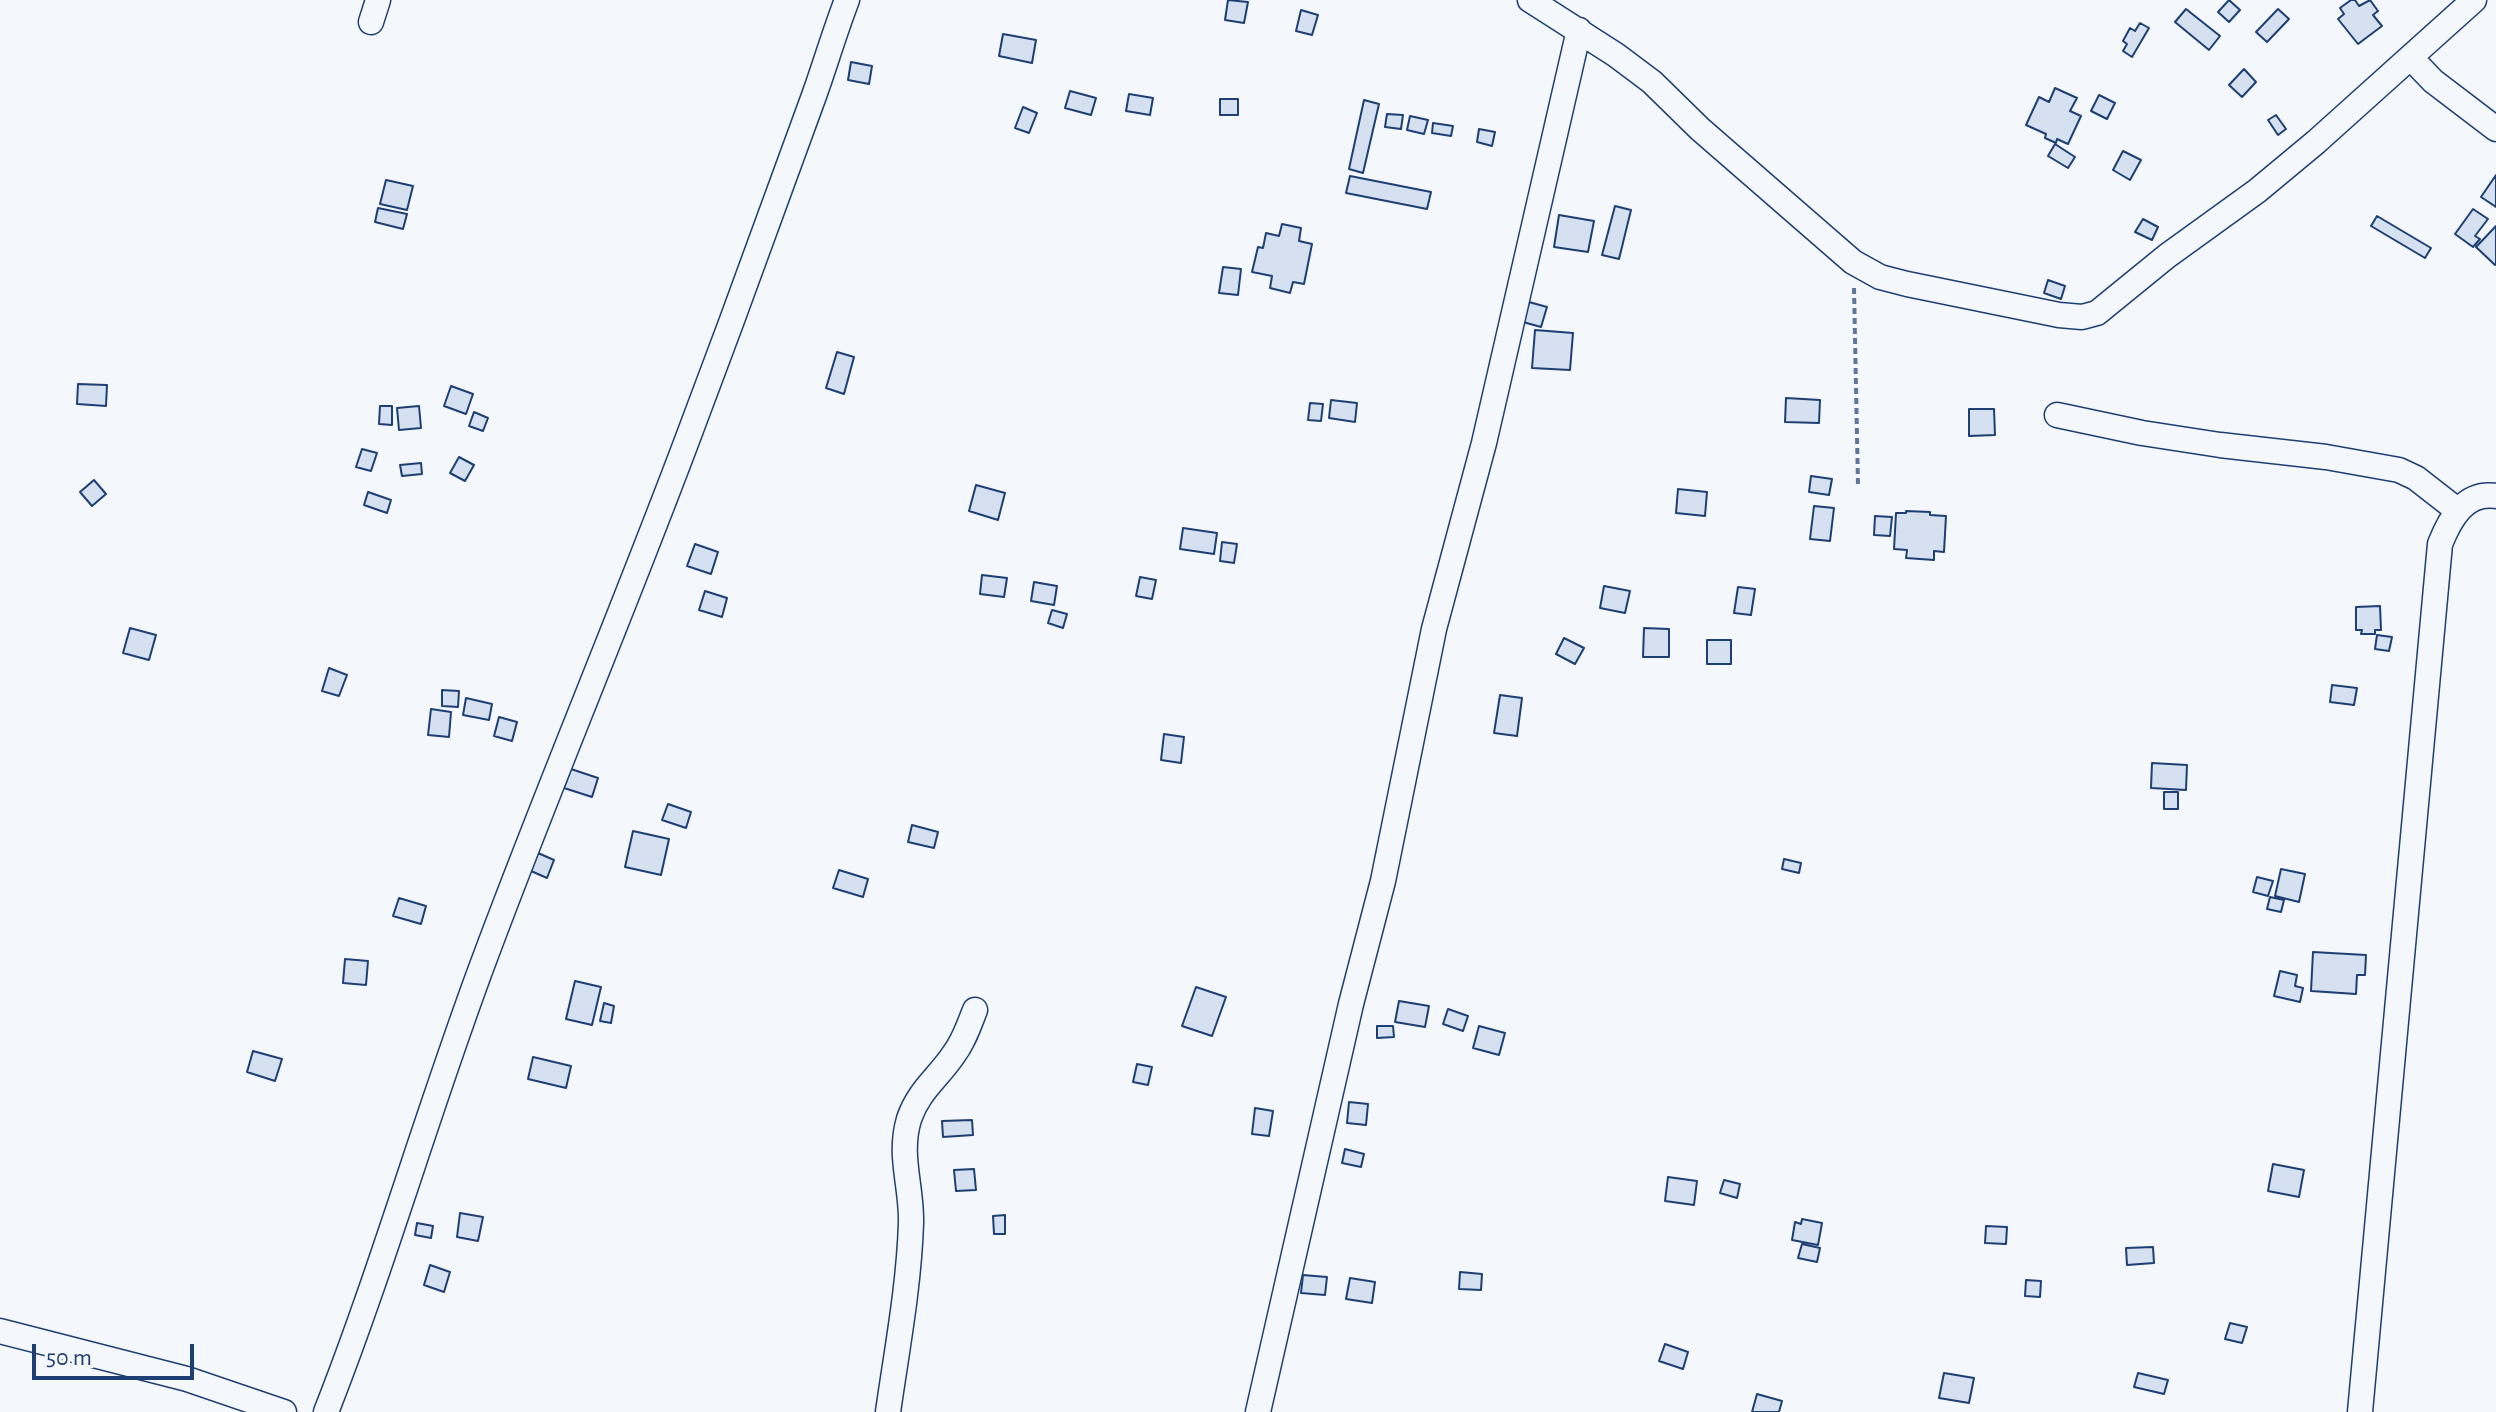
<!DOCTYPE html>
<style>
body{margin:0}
#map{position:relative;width:2496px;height:1412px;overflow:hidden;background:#f4f7fb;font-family:"Alegreya Sans",sans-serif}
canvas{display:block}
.scale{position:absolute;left:32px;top:1344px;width:162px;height:36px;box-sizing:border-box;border:4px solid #1d3f73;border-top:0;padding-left:10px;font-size:24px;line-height:28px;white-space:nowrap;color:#1d3f73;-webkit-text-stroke:6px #f4f7fb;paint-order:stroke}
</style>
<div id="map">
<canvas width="2496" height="1412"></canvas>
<div class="scale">50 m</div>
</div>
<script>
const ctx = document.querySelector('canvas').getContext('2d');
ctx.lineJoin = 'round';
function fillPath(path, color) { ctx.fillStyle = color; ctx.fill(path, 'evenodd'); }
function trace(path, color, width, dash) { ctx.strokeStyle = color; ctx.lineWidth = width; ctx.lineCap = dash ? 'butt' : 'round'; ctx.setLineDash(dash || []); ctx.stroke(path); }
const building = new Path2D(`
 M1228 0 1248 2 1244 23 1225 20Z
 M2229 0 2240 10 2229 22 2218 12Z
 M2351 0H2355L2359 6 2370 0 2378 11 2373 15 2382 26 2358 44 2338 19 2344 14 2340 8Z
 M2186 9 2220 36 2209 50 2175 22Z
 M2278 9 2289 19 2267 42 2256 32Z
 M1301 10 1318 15 1312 35 1296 31Z
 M2140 23 2149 28 2132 57 2123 51 2127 44 2123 41 2130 28 2135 31Z
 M1003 34 1036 40 1032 63 999 56Z
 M851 62 872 66 869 84 848 80Z
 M2244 69 2256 82 2242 97 2229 85Z
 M2055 88 2077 98 2070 111 2081 116 2068 144 2057 139 2056 143 2045 138 2046 134 2026 125 2039 97 2049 102Z
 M1070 91 1096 98 1091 115 1065 108Z
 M1129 94 1153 98 1150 115 1126 111Z
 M2099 95 2115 103 2107 119 2091 111Z
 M1220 99H1238V115H1220Z
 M1364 100 1379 104 1363 173 1349 169Z
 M1023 107 1037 113 1029 133 1015 128Z
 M1387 114 1403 115 1401 129 1385 127Z
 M2276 115 2286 129 2278 135 2268 120Z
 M1410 116 1428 120 1424 134 1407 130Z
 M1433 123 1453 126 1451 136 1432 133Z
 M1479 129 1495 132 1492 146 1477 142Z
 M2055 144 2075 157 2068 168 2048 156Z
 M2123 151 2141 160 2130 180 2113 170Z
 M2496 175V207L2481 197Z
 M1350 176 1431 192 1427 209 1346 193Z
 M386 180 413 186 407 210 380 204Z
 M1615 206 1631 210 1619 259 1602 255Z
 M378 208 407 214 403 229 375 222Z
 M2473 209 2488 219 2475 236 2480 239 2473 247 2455 234Z
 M1559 215 1594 221 1588 252 1554 247Z
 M2377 216 2431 248 2425 258 2371 226Z
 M2143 219 2158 227 2152 240 2135 232Z
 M1282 224 1301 228 1299 241 1312 244 1304 284 1293 282 1290 293 1270 288 1272 276 1252 272 1258 247 1263 248 1266 233 1279 236Z
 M2496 226V264L2495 265 2476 247Z
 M1223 267 1241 269 1238 295 1219 293Z
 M2048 280 2065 286 2061 299 2044 293Z
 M1529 302 1547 307 1541 327 1523 322Z
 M1535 330 1573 333 1570 370 1532 368Z
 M837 352 854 357 844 394 826 388Z
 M78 384 107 385 106 406 77 404Z
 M451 386 473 394 466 414 444 406Z
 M1786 398 1820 400 1819 423 1785 422Z
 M1331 400 1357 403 1355 422 1329 418Z
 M1310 403 1323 404 1321 421 1308 420Z
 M380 406H392V425L379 424Z
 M419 406 421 428 399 430 397 408Z
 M1969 409H1994L1995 435 1969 436Z
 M474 412 488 418 483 431 469 426Z
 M362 449 377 453 371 471 356 467Z
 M459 457 474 465 465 481 450 473Z
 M421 463 422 474 402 476 400 465Z
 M1811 476 1832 479 1829 495 1809 492Z
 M94 480 106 494 92 506 80 492Z
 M976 485 1005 493 998 520 969 511Z
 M1678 489 1707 492 1705 516 1676 513Z
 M368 492 391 500 387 513 364 505Z
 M1814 506 1834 508 1830 541 1810 539Z
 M1906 511 1930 512V515L1946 516 1944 552 1934 551V560L1906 558 1907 550 1894 549 1896 513H1906Z
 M1875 516 1892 517 1890 536 1874 535Z
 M1183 528 1217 533 1214 554 1180 549Z
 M1222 542 1237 544 1234 563 1220 561Z
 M695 544 718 552 711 574 687 566Z
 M982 575 1007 578 1004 597 980 594Z
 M1140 577 1156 580 1152 599 1136 596Z
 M1034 582 1057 586 1054 605 1031 601Z
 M1604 586 1630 591 1625 613 1600 608Z
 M1738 587 1755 589 1751 615 1734 613Z
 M705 591 727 598 722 617 699 610Z
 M2380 606 2381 630H2375V634H2361L2362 630H2356V607Z
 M1052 610 1067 614 1063 628 1048 623Z
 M130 628 156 635 149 660 123 653Z
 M1644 628 1669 629V657H1643Z
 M2377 635 2392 637 2389 651 2375 649Z
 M1564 638 1584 648 1575 664 1556 654Z
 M1707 640H1731V664H1707Z
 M329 668 347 675 339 696 322 691Z
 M2332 685 2357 688 2354 705 2330 702Z
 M442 690 459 691 458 707 442 706Z
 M1500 695 1522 698 1517 736 1494 733Z
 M466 698 492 704 489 720 463 715Z
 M431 709 451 712 449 737 428 735Z
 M499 717 517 722 512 741 494 736Z
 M1164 734 1184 737 1181 763 1161 760Z
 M2152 763 2187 765 2186 790 2151 788Z
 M571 769 598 778 592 797 564 788Z
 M2164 792H2178V809H2164Z
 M668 804 691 812 686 828 662 820Z
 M912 825 938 832 934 848 908 842Z
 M633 831 669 839 661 875 625 867Z
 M538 853 554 860 547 878 531 871Z
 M1784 859 1801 863 1799 873 1782 869Z
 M2281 869 2305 874 2299 902 2275 896Z
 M839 870 868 879 863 897 833 888Z
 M2257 877 2273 881 2268 896 2253 892Z
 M2270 897 2284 900 2281 912 2267 909Z
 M399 898 426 906 421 924 393 916Z
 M2313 952 2366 955 2365 975H2357L2356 994 2311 991Z
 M345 959 368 961 366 985 343 983Z
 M2280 971 2297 975 2295 986 2303 988 2300 1002 2274 996Z
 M575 981 601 987 592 1025 566 1019Z
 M1196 987 1226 997 1212 1036 1182 1026Z
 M1399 1001 1429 1006 1425 1027 1395 1022Z
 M604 1003 614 1006 611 1023 600 1021Z
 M1448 1009 1468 1016 1463 1031 1443 1024Z
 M1377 1026H1393L1394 1037 1377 1038Z
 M1479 1026 1505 1033 1499 1055 1473 1048Z
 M253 1051 282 1059 275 1081 247 1072Z
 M533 1057 571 1066 566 1088 528 1079Z
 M1137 1064 1152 1067 1148 1085 1133 1082Z
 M1349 1102 1368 1104 1366 1125 1347 1123Z
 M1255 1108 1273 1111 1269 1136 1252 1134Z
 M972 1120 973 1135 943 1137 942 1121Z
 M1345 1149 1364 1154 1361 1167 1342 1163Z
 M2273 1164 2304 1170 2299 1197 2268 1191Z
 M974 1169 976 1190 956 1191 954 1170Z
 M1668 1177 1697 1181 1694 1205 1665 1201Z
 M1724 1180 1740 1184 1737 1198 1720 1193Z
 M460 1213 483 1217 478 1241 457 1237Z
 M1005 1215V1234H994L993 1216Z
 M1802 1219 1822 1223 1818 1245 1792 1240 1795 1222 1801 1224Z
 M417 1223 433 1226 431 1238 415 1235Z
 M1986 1226 2007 1227 2006 1244 1985 1243Z
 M1802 1244 1820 1248 1817 1262 1798 1258Z
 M2153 1247 2154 1263 2127 1265 2126 1248Z
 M430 1265 450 1272 444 1292 424 1285Z
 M1460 1272 1482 1274 1481 1290 1459 1289Z
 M1303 1275 1327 1277 1325 1295 1301 1293Z
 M1350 1278 1375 1282 1372 1303 1346 1299Z
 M2026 1280 2041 1281 2040 1297 2025 1296Z
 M2230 1323 2247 1327 2242 1343 2225 1339Z
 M1665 1344 1688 1352 1683 1369 1659 1361Z
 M1944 1373 1974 1378 1969 1403 1939 1398Z
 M2138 1373 2168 1380 2164 1394 2134 1387Z
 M1757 1394 1782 1401 1779 1412H1752Z`);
fillPath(building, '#d5e0f0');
trace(building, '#1d3f73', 2);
const minor = new Path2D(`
 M1530 0 1616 55 1652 82 1700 129 1853 262 1880 277 1907 284 2059 315 2082 317 2097 313 2167 256 2257 191 2316 142 2474 0
 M371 22 378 0
 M2411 58 2433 81 2496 129
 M2057 415 2142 433 2220 445 2326 457 2399 470 2416 478 2457 510
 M0 1331 187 1379 284 1412
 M326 1412C385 1262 429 1106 486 955 552 778 626 604 692 427 734 316 775 204 815 93 826 62 835 31 847 0
 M888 1412C897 1349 909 1286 911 1223 912 1186 898 1156 909 1119 919 1090 938 1078 954 1054 964 1041 969 1025 975 1010
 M1258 1412 1351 1004 1383 881 1434 629 1484 443 1579 30
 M2360 1412 2440 544C2450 519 2465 491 2496 496`);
trace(minor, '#1d3f73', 27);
trace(new Path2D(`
 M1854 288 1858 485`), '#5e769c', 4, [6, 4]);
trace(minor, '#f4f7fb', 24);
</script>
